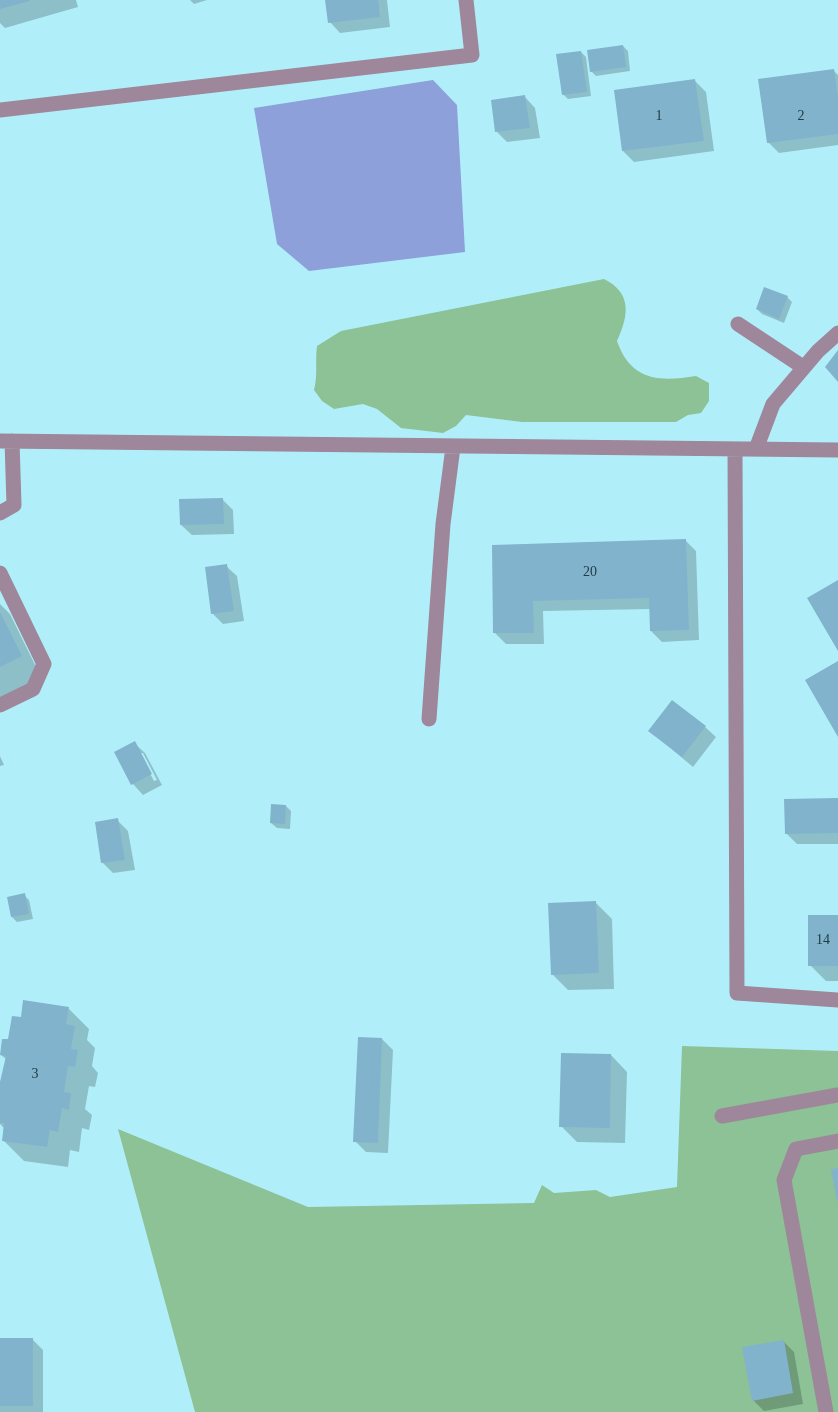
<!DOCTYPE html>
<style>
body{margin:0}
canvas{display:block;background:#b0effa}
</style>
<canvas width="838" height="1412"></canvas>
<script>
const ctx = document.querySelector('canvas').getContext('2d');
ctx.lineJoin = 'round';
function fillPath(path, color) { ctx.fillStyle = color; ctx.fill(path, 'evenodd'); }
function trace(path, color, width, dash) { ctx.strokeStyle = color; ctx.lineWidth = width; ctx.lineCap = dash ? 'butt' : 'round'; ctx.setLineDash(dash || []); ctx.stroke(path); }
function write(font, color, halo, rows, align = 'center') {
  ctx.font = font + ' "Times New Roman",serif'; ctx.lineWidth = 5; ctx.setLineDash([]); ctx.textBaseline = 'middle'; ctx.strokeStyle = halo; ctx.fillStyle = color; for (const [text, x, y, turn = 0] of rows) {
    ctx.save(); ctx.translate(x, y); ctx.rotate((+turn || 0) * Math.PI / 180); ctx.textAlign = isNaN(turn) ? turn : align; if (halo) ctx.strokeText(text, 0, 0); ctx.fillText(text, 0, 0); ctx.restore();
  }
}
fillPath(new Path2D(`
 M604 279C632 293 629 315 617 341 631 381 659 382 696 376L709 383V401L701 413 688 415 676 422H522L466 415 456 426 443 433 401 428 377 409 363 404 334 409 322 401 314 390C318 375 315 362 317 346L341 331Z
 M682 1046 838 1051V1412H195L118 1129 308 1207 534 1203 542 1185 554 1193 596 1190 610 1197 677 1187Z`), '#8cc296');
fillPath(new Path2D(`
 M433 80 457 105 465 252 309 271 277 244 254 108Z`), '#8da0da');
fillPath(new Path2D(`
 M0 0H76L78 7 5 28 0 23Z
 M190 0H207L194 4Z
 M327 0H387L390 27 340 33 330 22Z
 M623 46 628 51 630 71 596 76 591 71Z
 M581 52 586 57 591 96 568 99 563 94Z
 M834 71 838 75V145L779 153 768 142Z
 M695 81 706 92 714 151 634 162 623 151Z
 M525 97 535 108 540 138 507 142 497 132Z
 M787 297 792 302 784 323 762 314 757 309Z
 M222 499 233 510 234 534 192 535 181 525Z
 M685 540 696 551 699 640 662 642 651 631V609L543 611 544 644H506L495 633 494 547Z
 M226 566 237 576 244 621 223 624 212 613Z
 M0 604 10 614 41 677 0 697Z
 M705 727 716 737 693 767 650 731Z
 M134 743 145 753 162 785 143 795 133 784ZM139 753H143L157 780 154 781Z
 M0 756 4 765 0 766Z
 M838 800V844H797L786 833Z
 M286 806 291 811 290 829 277 828 271 823Z
 M117 820 128 831 135 870 113 873 102 862Z
 M24 895 29 900 33 919 17 922 12 917Z
 M596 903 612 919 614 989 568 990 552 974Z
 M838 916V981H826L810 965Z
 M68 1008 89 1029 87 1040 95 1048 92 1066 98 1073 95 1087 89 1086 85 1109 92 1115 89 1130 82 1128 79 1152 70 1150 68 1167 24 1161 3 1140 5 1129 0 1124V1083L7 1060 1 1055 22 1019Z
 M382 1039 393 1050 388 1153 366 1152 355 1141Z
 M611 1055 627 1072 625 1143 577 1142 561 1126Z
 M0 1339H32L43 1350V1412H0Z
 M783 1341 794 1352 803 1404 764 1411 753 1400Z`), '#0003');
fillPath(new Path2D(`
 M0 0H30V1L0 9Z
 M325 0H378L380 17 328 23Z
 M623 45 626 67 590 72 587 50Z
 M581 51 587 92 562 95 556 54Z
 M834 69 838 98V134L767 143 758 79Z
 M695 79 704 141 622 151 614 90Z
 M525 95 530 128 495 132 491 100Z
 M764 287 788 296 779 319 756 309Z
 M838 350V382L825 367Z
 M223 498 224 524 180 525 179 499Z
 M686 539 689 630 650 631 649 598 533 601 534 633H493L492 545Z
 M227 564 234 611 211 614 205 567Z
 M838 580V651L807 598Z
 M0 612 22 656 0 667Z
 M838 661V737L805 680Z
 M672 700 706 726 682 757 648 731Z
 M135 741 152 774 131 785 114 752Z
 M838 798V833L785 834 784 799Z
 M271 804 286 805 285 824 270 823Z
 M118 818 125 860 101 863 95 822Z
 M25 893 29 914 11 917 7 897Z
 M596 901 599 973 551 975 548 903Z
 M808 915H838V966H808Z
 M23 1000 69 1007 66 1024 75 1026 71 1049 78 1050 75 1067 68 1066 64 1092 71 1093 69 1110 62 1108 58 1132 50 1130 47 1147 2 1141 4 1123H0V1082L6 1056 0 1055 2 1039H8L12 1016 21 1017Z
 M358 1037 382 1038 378 1143 353 1142Z
 M561 1053 611 1054 610 1128 559 1127Z
 M838 1168V1201H837L831 1169Z
 M0 1338H33V1406H0Z
 M784 1340 793 1393 752 1401 742 1347Z`), '#81b3cc');
trace(new Path2D(`
 M0 110 472 55 466 0
 M738 324 803 367
 M0 441 838 450
 M735 449 737 993 838 1000
 M756 449 773 404 818 351 838 333
 M0 513 14 505 12 441
 M0 573 44 664 33 689 0 705
 M429 719 443 524 453 447
 M722 1116 838 1095
 M826 1412 784 1180 796 1149 838 1141`), '#9e879b', 15);
write('14px', '#203c46', null, [
 ["1",659,116],
 ["2",801,116],
 ["20",590,572],
 ["14",823,940],
 ["3",35,1074]
]);
</script>
